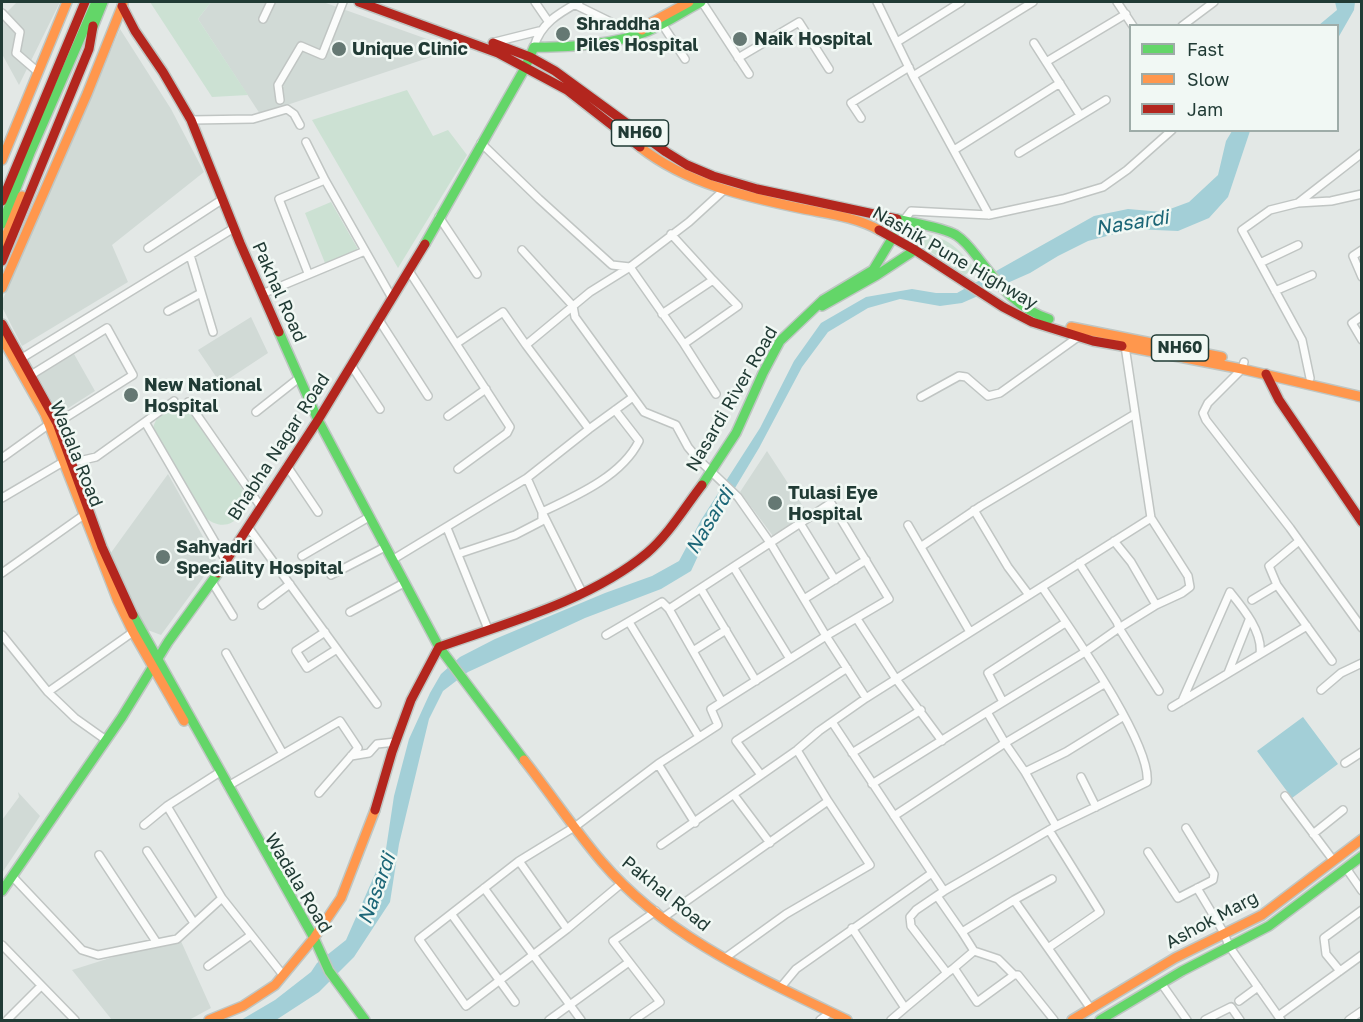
<!DOCTYPE html>
<style>
body{margin:0}
#map{position:relative;width:1363px;height:1022px;overflow:hidden;background:#e3e8e6;font-family:"Golos Text",sans-serif}
canvas{display:block}
.frame{position:absolute;inset:0;border:3px solid #213b35;pointer-events:none}
.legend{position:absolute;left:1129px;top:24px;width:210px;height:108px;box-sizing:border-box;background:#f1f8f4;border:2px solid #9eaca8;margin:0;padding:8px 10px;list-style:none;font-size:18px;color:#213b35}
.legend li{display:flex;align-items:center;gap:12px;height:30px}
.legend b{width:30px;border:2px solid #9eaca8}
</style>
<div id="map">
<canvas width="1363" height="1022"></canvas>
<div class="frame"></div>
<ul class="legend">
<li><b style="height:8px;background:#63d668"></b>Fast</li>
<li><b style="height:8px;background:#ff974d"></b>Slow</li>
<li><b style="height:8px;background:#b3261e"></b>Jam</li>
</ul>
</div>
<script>
const ctx = document.querySelector('canvas').getContext('2d');
ctx.lineJoin = 'round';
function fillPath(path, color) { ctx.fillStyle = color; ctx.fill(path, 'evenodd'); }
function trace(path, color, width, dash) { ctx.strokeStyle = color; ctx.lineWidth = width; ctx.lineCap = dash ? 'butt' : 'round'; ctx.setLineDash(dash || []); ctx.stroke(path); }
function write(font, color, halo, rows, align = 'center') {
  ctx.font = font + ' "Golos Text",sans-serif'; ctx.lineWidth = 5; ctx.setLineDash([]); ctx.textBaseline = 'middle'; ctx.strokeStyle = halo; ctx.fillStyle = color; for (const [text, x, y, turn = 0] of rows) {
    ctx.save(); ctx.translate(x, y); ctx.rotate((+turn || 0) * Math.PI / 180); ctx.textAlign = isNaN(turn) ? turn : align; if (halo) ctx.strokeText(text, 0, 0); ctx.fillText(text, 0, 0); ctx.restore();
  }
}
fillPath(new Path2D(`
 M17 2H60L19 85 2 54V17Z
 M211 2H323L455 49 260 114 198 19Z
 M120 29 171 109 204 172 112 245 128 282 22 346 2 307V301Z
 M251 317 268 353 221 384 198 350Z
 M74 354 95 391 59 414 38 376Z
 M767 451 808 514 773 536 740 492Z
 M168 474 216 560 161 635 145 629 110 554Z
 M18 792 40 816 2 873V820L19 797Z
 M180 939 211 1008 189 1020H112L72 970 126 953Z`), '#d1dad6');
fillPath(new Path2D(`
 M150 2H211L198 19 248 95 212 97Z
 M407 90 433 136 448 130 467 155 398 268 312 120Z
 M331 202 359 251 325 263 305 213Z
 M897 229C937 236 948 234 974 268L965 275Z
 M172 405H180L187 408 245 493C248 519 224 536 204 516L153 429C155 417 163 412 172 405Z`), '#cce1d3');
fillPath(new Path2D(`
 M1335 2H1355L1354 10 1338 38V26L1319 25 1337 10Z
 M1232 131H1250L1228 197 1209 218 1178 231 1133 229 1088 241 1058 256 1030 273 962 303 940 306 900 299 868 308 828 332 802 367 759 448 711 528 691 571 661 589 585 618 468 672 443 691 429 719 399 844 390 902 354 957 319 992 276 1020H241L275 1000 311 972 317 963 346 940 386 849 394 796 409 739 430 693 441 674 460 657 495 639 605 593 652 576 679 561 701 520 760 428 794 361 821 323 866 297 912 289 936 293H957L1094 216 1128 209 1162 212 1189 202 1218 175 1226 141Z
 M1303 717 1338 764 1292 798 1257 751Z`), '#a3cfd7');
const street = new Path2D(`
 M535 2 548 21
 M702 2 749 74
 M877 2 913 76 1033 2
 M1117 2 1133 26
 M574 4 635 34
 M2 13 20 32 16 53 38 72
 M263 19 271 2
 M662 24 685 59
 M1182 26 1214 2
 M495 42 539 31
 M897 42 961 2
 M1034 43 1080 115
 M534 47C540 24 559 13 579 2
 M738 58 799 22 829 69
 M1046 62 1126 14
 M913 76 989 215
 M280 100 278 85 301 46 322 55 343 2
 M861 118 851 103 909 67
 M191 120 253 119 287 109 294 114 300 125
 M306 142 325 180 392 298
 M481 143 539 199 612 265 630 267 689 222 724 190
 M954 150 1060 83
 M1019 153 1106 100
 M1298 203 1362 153
 M439 217 477 274
 M904 220 911 211 989 215 1063 199 1103 187 1127 170 1172 130
 M148 248 223 199
 M522 250 573 306 575 317 644 412 676 425 688 447 698 459 738 497 771 544 826 636 866 698
 M1362 250 1353 256 1362 277
 M190 255 213 332
 M1260 263 1298 245
 M409 271 510 427 507 433 458 469
 M308 273 279 199 325 180
 M1275 291 1312 275
 M262 294 365 251
 M168 311 201 293
 M662 314 713 280 671 234
 M1362 316 1352 323 1362 340
 M379 320 428 396
 M457 343 503 312 526 345
 M684 344 738 306 713 280
 M22 358 234 228
 M1244 362 1242 369 1208 403 1203 413 1206 420 1290 528 1362 628
 M351 365 380 409
 M31 375 107 328 133 375 57 423
 M1310 378 1302 340 1242 230 1270 210 1298 203 1331 201 1362 194
 M921 397 959 376 966 377 988 396 1000 393 1078 337
 M188 402 261 507
 M256 412 299 378
 M448 416 486 389
 M145 422 226 561
 M589 429 633 397
 M2 458 48 425
 M70 459 79 461 96 457 174 401
 M287 466 318 512
 M2 498 63 462
 M974 510 1008 567 1029 595
 M1151 518 1188 576 1190 587 1182 593 1156 605 1119 628 1159 691
 M800 523 835 580
 M908 525 970 632
 M248 527 377 704
 M447 528 488 629
 M1114 541 1131 562 1156 605
 M1299 541 1269 566 1277 585 1332 661
 M922 546 981 506 1135 414
 M458 554 515 535 542 521V512L527 478
 M302 556 369 517
 M392 560 527 478 589 429 526 345 590 292 630 267 684 344 716 394
 M734 568 790 659
 M2 573 88 512
 M331 575 385 547
 M212 582 233 616
 M701 589 756 681
 M582 592 542 512C576 496 622 476 639 441L615 410
 M804 599 866 560
 M1252 600 1277 585
 M262 605 290 584
 M669 609 722 702
 M350 612 404 583
 M857 619 896 679 942 741
 M629 622 699 737
 M325 632 296 651 307 668 337 649
 M2 635 48 692 75 718 106 740
 M606 635 662 602 669 609 831 503 889 599 826 636 711 709 718 725 658 764 576 826 519 861 419 939 466 1006 567 929 622 883
 M693 651 726 630
 M226 653 283 754
 M1228 673 1249 620
 M1321 690 1341 673 1362 663
 M48 692 133 632
 M1182 701 1230 592C1243 608 1263 632 1260 654
 M1003 702 988 673 1065 623
 M1172 707 1307 626
 M987 712 1085 652 1119 628 1117 622 1079 563
 M852 753 921 710
 M351 756 369 753 377 744 396 742
 M1345 763 1362 752
 M658 764 695 823
 M220 772 167 806 222 898
 M1025 772 1066 752 1124 716
 M761 775 736 741 847 668
 M1081 777 1096 807
 M872 784 987 712 1005 743 894 816
 M228 786 340 721 358 748 319 793
 M734 795 770 843
 M1285 796 1333 860
 M144 825 167 806
 M1056 826 1025 772 1005 743 1104 684
 M1313 834 1343 810
 M661 845 797 750 819 731 866 698 1151 518 1125 346
 M147 851 194 923
 M1148 852 1178 898 1213 880 1214 874 1186 828
 M99 855 157 943
 M519 861 567 929
 M1346 868 1362 891
 M12 876 82 950 98 955 177 939 222 898 283 975
 M484 888 581 1020
 M1197 888 1224 933 1229 946 1281 1020
 M944 891 1056 826 1147 782C1152 743 1066 623 1042 587
 M937 896 962 932 1014 900 1091 1009
 M1014 900 1052 879
 M452 915 515 1002
 M664 917 828 801 797 750
 M852 928 905 1008 891 1020
 M2 945 75 1020
 M1048 948 1100 912 1049 830
 M974 951 998 959 1014 975
 M725 958 786 914 870 865 828 801
 M208 966 251 935
 M954 968 974 951 962 932
 M1340 971 1326 954 1324 938 1362 910
 M947 973 954 968 977 1002 1014 975H1018L1054 1020
 M1161 983 1187 1020
 M781 987 796 969 932 873 832 722
 M1239 1001 1258 987
 M905 1008 947 973 911 926 910 917 916 910 944 891 932 873
 M1278 1016 1362 955
 M7 1020 41 986
 M549 1020 629 962
 M634 1020 660 1002 613 941 656 911
 M820 1020 831 1012
 M1205 1020 1231 1007 1240 1020
 M1349 1020 1362 1011`);
const fast = new Path2D(`
 M91 32 103 2
 M897 219C913 223 942 227 956 235 967 242 974 253 982 263 1001 287 1018 309 1049 319
 M2 224 30 153 96 2
 M425 244 525 68 534 47C568 48 617 44 648 31 666 23 684 11 701 2
 M822 306 877 275 915 250
 M279 332 318 420 439 647 524 760
 M702 485 736 433 763 373 780 341 823 300 873 270 893 237
 M133 615 314 938 329 971 365 1020
 M2 891 122 717 168 642 218 573
 M1100 1020 1182 971 1269 926 1362 856`);
const slow = new Path2D(`
 M642 30 645 26 689 2
 M640 147C687 184 747 197 804 209 829 214 856 217 879 230
 M2 160 67 2
 M2 246 22 196
 M2 288 87 94 123 4
 M1071 327 1222 357
 M2 338 45 414 118 601 133 632 184 721
 M1122 346 1242 369 1362 397
 M524 760C550 793 574 829 602 862 666 937 760 978 847 1020
 M209 1020 243 1006 275 985 314 938 341 898 375 810
 M1072 1020 1175 958 1262 915 1362 839`);
const jam = new Path2D(`
 M359 2 498 53 567 90 640 147
 M122 6 135 31 163 72 191 120 240 243 279 332
 M493 43 530 57 555 71 666 152 687 165 713 176 757 189 897 219
 M2 201 85 2
 M879 230 915 250 1003 307 1032 322 1093 341 1122 346
 M2 261 89 49 93 26
 M2 324 57 423 102 547 133 615
 M1266 374 1279 400 1362 522
 M218 573 318 420 425 244
 M375 810 392 752 411 700 439 647C507 623 591 600 647 553 669 534 685 507 702 485`);
trace(street, '#c0c5c3', 10);
trace(fast, '#bfc6c3', 12);
trace(slow, '#bfc6c3', 12);
trace(jam, '#bfc6c3', 12);
trace(street, '#fbfcfb', 7);
trace(fast, '#63d668', 9);
trace(slow, '#ff974d', 9);
trace(jam, '#b3261e', 9);
for (const [x, y, r, color] of [
 [563,34,8,"#657873"],
 [740,39,8,"#657873"],
 [339,49,8,"#657873"],
 [131,395,8,"#657873"],
 [775,503,8,"#657873"],
 [163,557,8,"#657873"]
]) { const dot = new Path2D(); dot.arc(x, y, r, 0, 2 * Math.PI); ctx.fillStyle = color; ctx.fill(dot); trace(dot, '#f1f8f4', 2); }
for (const [x, y, w] of [
 [640,133,57],
 [1180,348,57]
]) { const box = new Path2D(); box.roundRect(x - w / 2, y - 13, w, 26, 4.5); ctx.fillStyle = '#f1f8f4'; ctx.fill(box); trace(box, '#213b35', 1.5); }
write('bold 16px', '#213b35', null, [
 ["NH60",640,133],
 ["NH60",1180,348]
]);
write('bold 18px', '#213b35', '#f1f8f4', [
 ["Shraddha",576,24],
 ["Piles Hospital",576,45],
 ["Naik Hospital",754,39],
 ["Unique Clinic",352,49],
 ["New National",144,385],
 ["Hospital",144,406],
 ["Tulasi Eye",788,493],
 ["Hospital",788,514],
 ["Sahyadri",176,547],
 ["Speciality Hospital",176,568]
], 'left');
write('18px', '#213b35', '#f1f8f4', [
 ["Nashik Pune Highway",955,258,30],
 ["Pakhal Road",279,292,66],
 ["Nasardi River Road",732,399,-60],
 ["Bhabha Nagar Road",279,447,-57],
 ["Wadala Road",76,454,68],
 ["Wadala Road",298,883,59],
 ["Pakhal Road",666,894,39],
 ["Ashok Marg",1212,920,-28]
]);
write('italic 20px', '#1c6677', '#f1f8f4', [
 ["Nasardi",1132,223,-9],
 ["Nasardi",710,521,-59],
 ["Nasardi",377,889,-70]
]);
</script>
